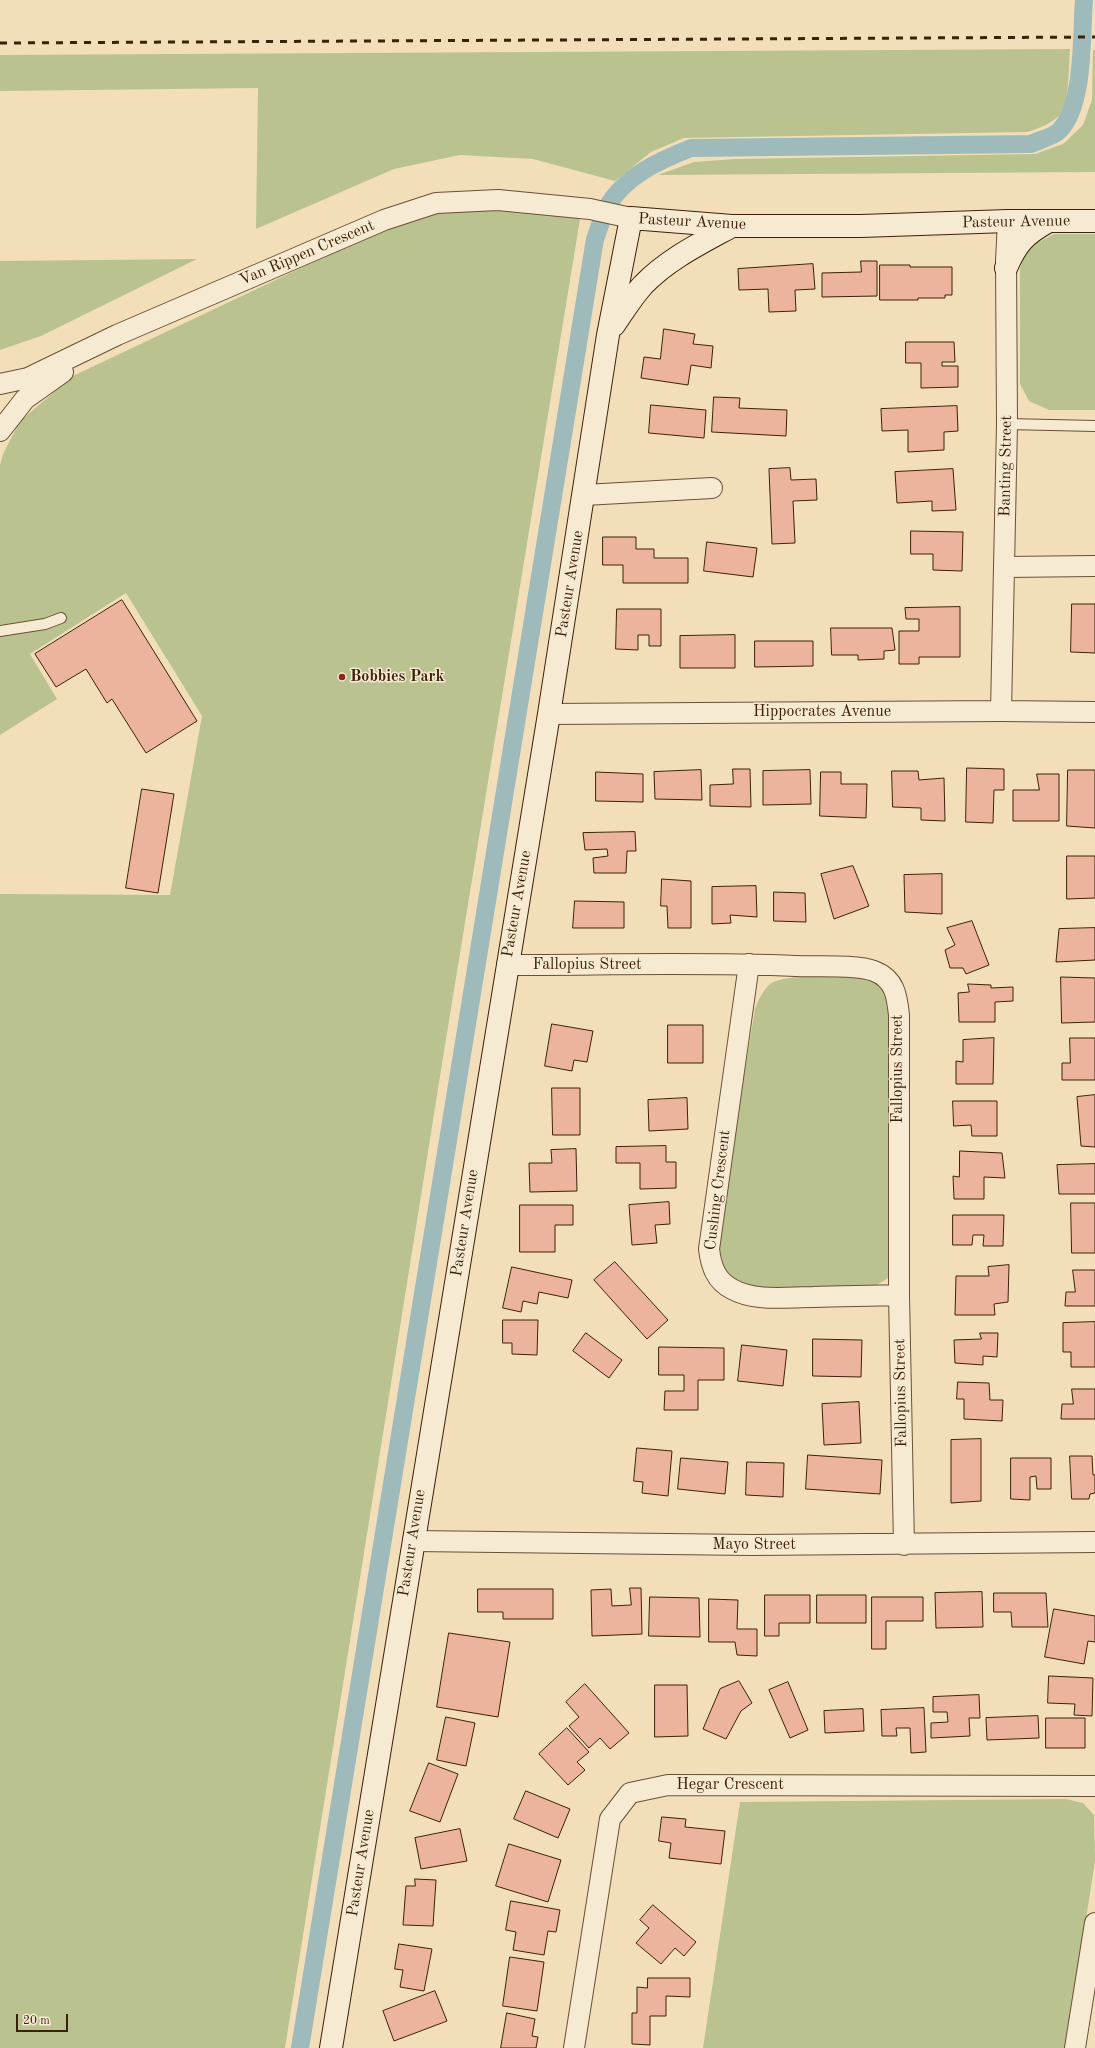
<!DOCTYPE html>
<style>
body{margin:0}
#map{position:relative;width:1095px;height:2048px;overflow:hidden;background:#f2dfba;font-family:"Old Standard TT",serif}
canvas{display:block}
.scale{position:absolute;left:16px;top:2014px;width:52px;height:18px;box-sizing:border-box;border:2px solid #3d2008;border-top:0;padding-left:5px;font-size:12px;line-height:14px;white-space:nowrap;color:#3d2008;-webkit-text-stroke:3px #f7ead2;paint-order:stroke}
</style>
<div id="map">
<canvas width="1095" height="2048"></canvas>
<div class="scale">20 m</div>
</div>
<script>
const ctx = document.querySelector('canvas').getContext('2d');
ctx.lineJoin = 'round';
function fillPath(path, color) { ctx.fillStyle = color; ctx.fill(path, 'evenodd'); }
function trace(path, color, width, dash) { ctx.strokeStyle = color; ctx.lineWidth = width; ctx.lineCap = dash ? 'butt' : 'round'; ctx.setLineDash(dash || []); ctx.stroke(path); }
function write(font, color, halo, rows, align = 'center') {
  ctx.font = font + ' "Old Standard TT",serif'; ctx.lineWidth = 3; ctx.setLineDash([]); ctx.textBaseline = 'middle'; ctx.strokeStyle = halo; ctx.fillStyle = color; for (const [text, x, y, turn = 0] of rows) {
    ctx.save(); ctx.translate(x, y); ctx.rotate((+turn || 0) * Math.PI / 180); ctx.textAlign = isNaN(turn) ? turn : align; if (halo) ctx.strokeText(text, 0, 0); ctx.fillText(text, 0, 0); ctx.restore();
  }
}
fillPath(new Path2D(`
 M1070 49C1069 62 1069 102 1062 112 1054 123 1040 128 1027 132L684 138 651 152 615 181 533 159 460 155 394 169 256 229 258 88 0 91V55Z
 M1093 50H1095V172L658 175 694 162 735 159 1035 154 1063 144 1083 125 1092 100Z
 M454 206H516L580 219 445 1045 285 2048H0V894L170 895 202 716 126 593 30 654 57 699 0 735V465L3 454 20 421 73 376 400 221Z
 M1054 234H1095V410H1049L1029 401 1020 384V268L1028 248Z
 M197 259 41 336 0 350V261Z
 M869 975 890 996 894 1266 888 1278 872 1288H744L722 1273 716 1244 755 1009C758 1001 762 992 769 985 781 973 849 976 869 975Z
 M1066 1799 1083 1803 1094 1815 1095 1861 1066 2048H703L740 1802Z`), '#bac290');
trace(new Path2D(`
 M300 2048 595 239C599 229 602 217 607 207 625 176 658 161 691 148L1031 144C1039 140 1053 137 1059 131 1085 105 1081 35 1084 0`), '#9fbaba', 18);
const building = new Path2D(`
 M861 261H877V296L822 297V273L861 272Z
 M813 264 815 289 795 290 796 311 769 312 768 289 739 290 738 269Z
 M880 265H910V267H952V295H945V298H918V300H880Z
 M664 329 695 334 693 344 713 346 711 368 691 365 688 385 641 378 644 357 660 359Z
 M906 342H954L955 362H942V366H958V387L921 388V363H906Z
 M714 397 740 398 739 408 787 410 786 436 712 432Z
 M651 405 706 410 704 438 649 433Z
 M957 406 958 431 944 432V450L908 452V430L882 431 881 409Z
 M790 468 791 480 816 479 817 500 793 501 795 543 772 544 769 469Z
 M953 469 956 510 932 511V501L897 503 895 472Z
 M911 531 963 532 962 571 933 570V554H911Z
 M603 537H636V549H654V558H688V583H623V565H603Z
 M707 542 757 548 753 577 704 571Z
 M122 600 197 721 146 753 112 699 107 703 86 669 56 687 35 654Z
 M1072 604H1095V653L1071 652Z
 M960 607V657H919V664H899V631H919V619H906L905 608Z
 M617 609H661V646H649V635H638V650L616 649Z
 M831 628H892L895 650 884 651V659L858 660V655H832Z
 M735 635V668H680V636Z
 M755 641H813V666L755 667Z
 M967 768 1004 769V790H994L993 823 966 822Z
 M733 769H750L751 807 710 806V785L733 784Z
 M701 770 702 800 655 799 654 772Z
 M810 770 811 804 763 805V771Z
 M1068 770H1095V828L1067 826Z
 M892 771H918L919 780 944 778 945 821 921 820V808L893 807Z
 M596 772 643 774V802L596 801Z
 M821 772H841V784H867L866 818 820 816Z
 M1037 774H1059V821H1013V790H1039Z
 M142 789 174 794 158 893 126 888Z
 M635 832 636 851H627L626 873H594L593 858 608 856 607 849 585 850 583 833Z
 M1067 856H1095V898L1067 899Z
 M853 866 869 906 834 919 821 874Z
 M942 874V914L905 912 904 875Z
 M662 879 691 881V928H668L667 906H661Z
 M756 886 757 917 730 915 731 923 712 924V887Z
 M774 892 805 893 806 922 774 921Z
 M575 901 624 902V928H573Z
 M972 921 989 965 966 974 963 968H950L945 950 955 945 947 928Z
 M1095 928V960L1056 962 1059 929Z
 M1061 977 1095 978V1022L1062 1023Z
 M968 984 991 985V988L1013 987V1001L995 1002V1022H959L958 993 969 992Z
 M552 1024 593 1031 587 1062 574 1060 572 1071 545 1066Z
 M668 1025H703V1063H668Z
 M994 1038 993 1084H956V1061L963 1062V1040Z
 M1070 1038H1095V1080H1062V1063H1070Z
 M552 1088H580V1135H553Z
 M1095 1095V1147L1081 1146 1077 1097Z
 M687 1098 688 1129 649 1131 648 1100Z
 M953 1101H997V1136H972L971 1125 954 1126Z
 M666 1146V1162H676V1188L640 1189V1163H616V1147Z
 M576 1149 577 1191 530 1192 529 1163H552L551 1150Z
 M960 1151 1002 1153 1005 1178 984 1177V1199H954L953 1176 959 1177Z
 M1095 1164V1194H1059L1057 1165Z
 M669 1202 670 1224 655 1225 657 1243 632 1245 629 1205Z
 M1071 1203H1095V1253H1072Z
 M520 1205H573V1225H555V1252H520Z
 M953 1215H1004L1003 1246H983L984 1235H973L972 1245H953Z
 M615 1262 668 1320 647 1339 594 1280Z
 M1009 1265 1008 1302 994 1304 995 1315H955L956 1276H989L988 1267Z
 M512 1267 572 1280 568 1298 539 1292 537 1304 523 1301 521 1312 503 1308Z
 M1073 1270H1095V1306H1065L1066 1292H1075Z
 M503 1320H538L537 1355 512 1354V1343H503Z
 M1095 1322V1367H1071V1352H1063V1323Z
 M586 1333 622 1360 609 1378 573 1351Z
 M980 1333H998L997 1357 983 1356V1365L955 1363 954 1340 981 1339Z
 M813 1339 862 1340 861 1377 813 1376Z
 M742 1345 787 1350 783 1386 738 1381Z
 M659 1347 724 1348V1380H698V1410H664L665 1391H684V1375H659Z
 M958 1382 989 1383 990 1400H1003L1002 1421 964 1419V1399H957Z
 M1072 1389H1095V1419H1061L1062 1404H1073Z
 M859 1402 861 1443 824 1445 822 1404Z
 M981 1439V1501L951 1503V1440Z
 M637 1448 672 1451 668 1496 642 1493 643 1482 634 1481Z
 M808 1455 882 1460 880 1494 806 1489Z
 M1070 1456H1092L1093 1475H1095V1493L1090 1494 1089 1499H1072Z
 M681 1458 728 1462 725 1494 678 1489Z
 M1011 1458H1051V1489H1037L1036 1476 1030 1477V1500L1011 1499Z
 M747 1462 784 1463 783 1497 746 1495Z
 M630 1588H641L642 1634 592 1636 591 1590 611 1589 612 1606 631 1605Z
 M478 1589H553V1619H503V1612H478Z
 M982 1592 983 1627 936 1628 935 1593Z
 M994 1593H1046L1048 1627H1012L1011 1612H994Z
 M765 1595H810V1623H779V1636H765Z
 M817 1595H866V1623H817Z
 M650 1597 699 1598 700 1637 649 1636Z
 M872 1597H923V1621H886V1649H872Z
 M709 1599 738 1600 737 1629H757V1656L737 1655 735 1642H709Z
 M1054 1609 1095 1616V1642L1088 1641 1084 1664 1045 1657Z
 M449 1633 510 1642 498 1717 437 1707Z
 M1049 1676 1093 1678 1092 1716 1074 1715 1075 1704 1048 1703Z
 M739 1681 752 1703 741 1711 726 1739 703 1729 720 1689Z
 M788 1682 808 1730 790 1738 769 1690Z
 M585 1684 629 1733 610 1749 600 1738 589 1748 569 1726 579 1717 566 1702Z
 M655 1685H687L688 1736 655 1737Z
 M979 1695 980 1718H969L970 1736 931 1738V1723L948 1722 947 1712H933V1697Z
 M924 1708 926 1752 911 1753 910 1728H896L897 1736H882L881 1710Z
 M863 1709 864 1731 825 1733 824 1711Z
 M1038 1716 1039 1738 987 1740 986 1718Z
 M446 1717 475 1723 466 1766 437 1760Z
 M1046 1718H1085V1748H1046Z
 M567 1728 589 1752 577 1762 585 1770 568 1785 539 1754Z
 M429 1763 458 1774 440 1822 410 1811Z
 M526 1791 570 1809 558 1838 514 1819Z
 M662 1817 686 1819 685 1827 725 1831 721 1864 669 1858 671 1843 659 1841Z
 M460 1829 467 1861 421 1869 415 1838Z
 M509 1844 561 1860 548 1902 496 1886Z
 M415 1879 436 1880 433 1926 403 1925 406 1886H415Z
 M511 1901 560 1910 556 1932 548 1931 544 1955 513 1950 516 1932 506 1930Z
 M653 1905 696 1942 684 1956 675 1948 661 1964 636 1943 649 1928 640 1920Z
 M399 1944 432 1949 424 1991 400 1987 403 1970 395 1969Z
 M510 1957 544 1962 537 2011 503 2006Z
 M648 1978H690V1997L666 1996V2016H650V2045L632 2044V2013H637V1987L647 1988Z
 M435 1991 447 2021 394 2041 383 2011Z
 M507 2013 535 2019 532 2036 538 2037 536 2048H501Z`);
fillPath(building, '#ecb49e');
trace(building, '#3d2008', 1);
const lane = new Path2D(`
 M1007 424 1095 426
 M0 631 45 624 61 618`);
const street = new Path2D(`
 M0 384 28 378 117 335 384 220 436 203 498 200 590 209 631 218
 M0 431 25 399 63 372
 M584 495 712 488
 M1005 567 1095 566
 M1001 711 1007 424 1006 261 1008 221
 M549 714 1001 711 1095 712
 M749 964 709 1249C711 1266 716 1281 732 1289 755 1302 787 1297 813 1297 842 1296 870 1296 899 1295
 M507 965C603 965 699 962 796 966 816 967 856 964 874 971 895 979 897 996 899 1015V1295L904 1545
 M413 1541 752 1545 1095 1542
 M574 2048 610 1819 630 1793 668 1785 1095 1786
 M1075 2048 1095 1923`);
const secondary = new Path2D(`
 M1006 268C1017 243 1024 235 1049 221
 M614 325C623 312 632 297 643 285 668 259 701 243 732 226
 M331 2048 549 714 608 335 631 218 732 226H861L1008 221H1095`);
trace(lane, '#6a5034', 12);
trace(street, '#6a5034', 22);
trace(secondary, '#3d2008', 24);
trace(lane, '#f7ead2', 10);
trace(street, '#f7ead2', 20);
trace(secondary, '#f7ead2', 22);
trace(new Path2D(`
 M0 43 1095 37`), '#3d2008', 3, [7, 7]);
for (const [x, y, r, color] of [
 [342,677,4,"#8f2418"]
]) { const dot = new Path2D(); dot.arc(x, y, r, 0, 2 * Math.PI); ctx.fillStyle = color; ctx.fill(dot); trace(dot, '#f7ead2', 1.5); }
write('16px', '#3d2008', '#f7ead2', [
 ["Pasteur Avenue",692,222,3],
 ["Pasteur Avenue",1016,222,-1],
 ["Van Rippen Crescent",307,253,-23],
 ["Banting Street",1006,466,-89],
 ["Pasteur Avenue",570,584,-81],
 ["Hippocrates Avenue",822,712],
 ["Pasteur Avenue",517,904,-80],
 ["Fallopius Street",587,965],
 ["Fallopius Street",898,1069,-90],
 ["Cushing Crescent",718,1190,-83],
 ["Pasteur Avenue",465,1223,-81],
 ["Fallopius Street",901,1393,-91],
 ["Pasteur Avenue",412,1543,-81],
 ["Mayo Street",754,1545],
 ["Hegar Crescent",730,1785],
 ["Pasteur Avenue",361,1863,-81]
]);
write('bold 16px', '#3d2008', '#f7ead2', [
 ["Bobbies Park",350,677]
], 'left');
</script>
